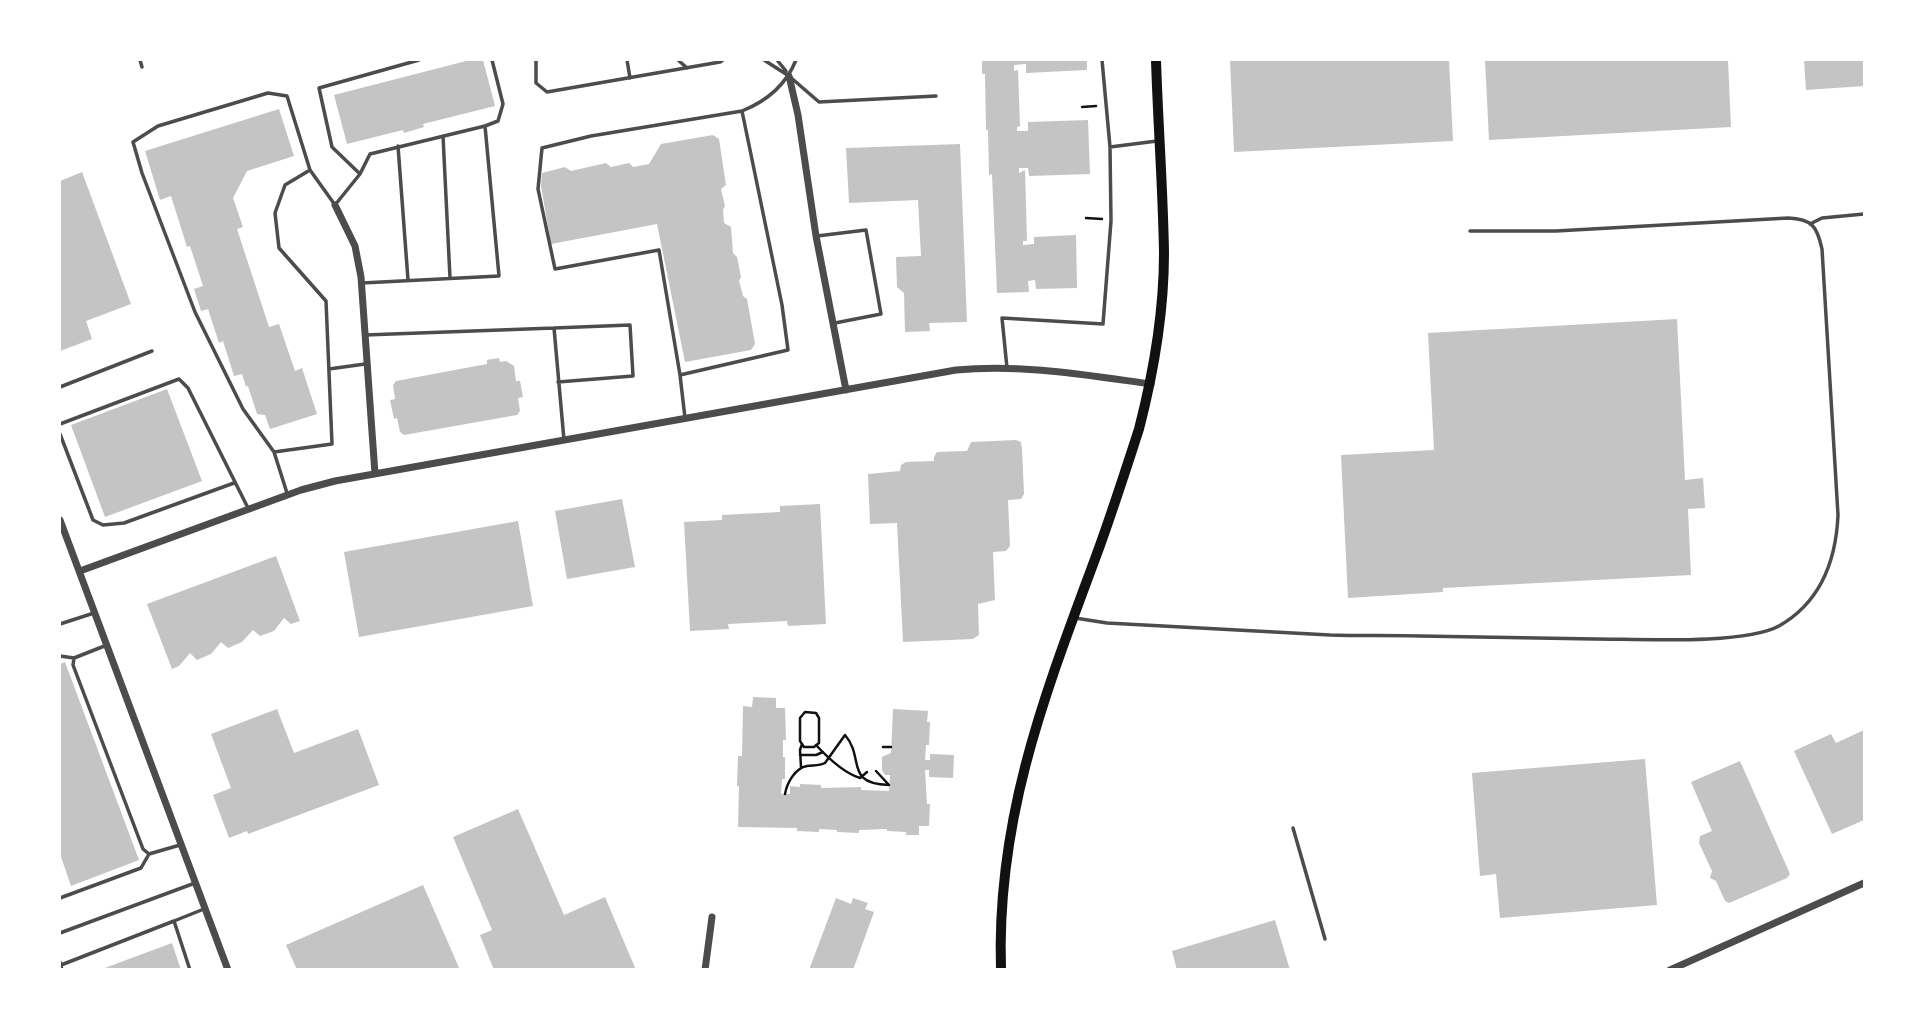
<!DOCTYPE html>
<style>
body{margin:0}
#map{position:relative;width:1924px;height:1029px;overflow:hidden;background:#fff;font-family:Quicksand,sans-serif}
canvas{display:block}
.frame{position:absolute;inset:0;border:61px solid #fff;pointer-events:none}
</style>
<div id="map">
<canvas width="1924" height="1029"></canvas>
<div class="frame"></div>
</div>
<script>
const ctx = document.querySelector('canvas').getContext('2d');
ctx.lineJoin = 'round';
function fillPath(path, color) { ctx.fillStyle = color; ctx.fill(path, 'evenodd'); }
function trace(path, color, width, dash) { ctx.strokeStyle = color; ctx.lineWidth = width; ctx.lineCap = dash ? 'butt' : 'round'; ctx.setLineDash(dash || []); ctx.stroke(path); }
fillPath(new Path2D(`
 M470 60H483L495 106 423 124 424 127 404 133 403 130 347 144 334 95Z
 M982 60H1087V70L1026 73V64L1014 65V71L1018 70 1020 126 1017 127V131H1028V122L1088 120 1090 174 1029 176 1028 168H1019V173L1025 170 1027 241H1023V245L1034 244V237L1076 235 1077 288 1036 289 1035 280 1028 281 1029 292 997 293 992 174 989 175 988 130H986L985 74H982Z
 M1230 60H1449L1453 141 1234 152Z
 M1485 60H1728L1731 127 1489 140Z
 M1804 60H1864V86L1806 90Z
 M279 109 294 156 247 171 233 198 243 227 237 229 269 327 279 324 295 371 302 368 317 414 270 429 265 415 257 414 248 386 246 387 242 374 234 376 223 341 219 343 208 309 201 311 194 289 203 286 190 246 187 247 171 196 160 200 145 151Z
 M713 135 719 139 726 185 721 189 725 206 723 210 724 223 731 227 733 253 737 257 741 277 739 281 743 296 747 299 755 344 751 350 685 362 657 224 551 244 541 186 542 173 565 167 571 171 606 163 611 167 629 163 633 167 649 164 661 144Z
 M960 144 967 322 929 323 930 331 905 332 904 293 897 287 896 257 921 256 918 200 849 203 846 148Z
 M82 172 131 304 86 321 92 339 60 351V181Z
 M1677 319 1685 480 1703 478 1705 508 1688 509 1691 575 1443 588V592L1348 598 1341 455 1434 450 1428 333Z
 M499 358 500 362 506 361 514 366 516 381H520L523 397 518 398 520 411 517 415 404 435 400 432 397 418 394 419 390 400 395 399 393 385 396 381 487 364V360Z
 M167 389 202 481 105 517 71 425Z
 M1016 440 1021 442 1022 449 1024 494 1021 499 1008 500 1010 546 1006 551 993 552 995 600 978 604 979 635 973 639 903 642 897 523 870 524 868 474 900 471 901 465 906 462 934 461V457L937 452 967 451 971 442Z
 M622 499 635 567 567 579 555 511Z
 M820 504 826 624 788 626 787 621 728 624 729 629 690 631 684 522 722 520V515L780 512V506Z
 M518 521 533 606 359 637 344 552Z
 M276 556 300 621 291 624 284 618 274 631 260 636 253 630 242 642 228 648 221 642 211 654 197 660 190 653 179 666 172 669 147 604Z
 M65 662 139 860 71 886 60 854V664Z
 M753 697 776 698V708H785L786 740H783V757H785V779H782L781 794H790V786L800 787V784L821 785V788L861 787V790L889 791 890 775H885L882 770V757L891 753 893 709 928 711 927 722H930L929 745H926L925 760H930V754L954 755 953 778 929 777V770H925L927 804H930L929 826H919V835H906V832L887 831V829L859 830V833L837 832V830L819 829V832L797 831V828L738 827 739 786H737L738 756H742L743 706 752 707Z
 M277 709 294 753 358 729 379 785 248 834 247 831 229 838 213 795 231 788 211 734Z
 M1864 730V820L1832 834 1794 751 1831 734 1836 743Z
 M1645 759 1657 905 1500 918 1496 874 1480 876 1472 773Z
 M1740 761 1790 874 1787 878 1729 903 1725 901 1716 881 1710 878 1712 871 1699 843 1700 836 1712 831 1691 782Z
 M518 809 564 915 605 897 636 970H494L480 935 492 930 453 837Z
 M423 885 460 970H297L286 945Z
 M836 898 851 904 853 898 868 903 865 909 874 912 853 970H809Z
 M1275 920 1290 970H1177L1172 951Z
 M172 943 181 970H102V969Z`), '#c4c4c4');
trace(new Path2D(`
 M1082 107 1096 106
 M1086 218 1102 219
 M805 712 816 713 819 718V743L814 747H804L800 741V718Z
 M816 745C828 758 844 773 860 778L867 772
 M883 747H891
 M800 755H816L823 752
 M801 767 800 750 802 744
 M785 794C787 783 795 768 807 766 813 765 819 766 825 763L845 735C865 758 844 784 889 785L876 771`), '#111', 2.5);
trace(new Path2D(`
 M140 60 142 67
 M536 60V83L547 92 720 62 723 60
 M627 60 630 78
 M678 60 687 68
 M764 60 789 76 819 102 936 96
 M777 60 786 71
 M1102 60 1110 147
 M742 111C767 101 786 85 796 60
 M485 126 498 121 503 104 492 60
 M443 136 450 278
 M398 146 408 280
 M310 170 287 96 268 93 158 126 133 142 142 173 195 312 243 409 274 452 332 444 326 301 279 248 275 213 285 185 310 170 335 205 360 174 370 154 485 126 499 276 362 283
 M360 174 332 147 319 88 419 60
 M1810 224 1822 218 1864 214
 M817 236 866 230 881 314 835 323
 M554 328 630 325 633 376 558 382
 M365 335 554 328 564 440
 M1007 368 1002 318 1103 324 1111 221 1110 147 1157 141
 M329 369 365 364
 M680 375 659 250 555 269 538 189 542 148 591 136 742 111 782 305 788 350 680 375 685 418
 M60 387 152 351
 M60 424 179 379 188 388 248 508
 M60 434 93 520 103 525 124 523 234 483
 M274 452 287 493
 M1075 618 1107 623C1182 627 1256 631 1330 635 1360 636 1390 635 1420 636 1478 637 1536 638 1595 639 1638 639 1744 645 1779 626 1821 602 1836 561 1838 515L1822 249C1817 226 1812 219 1788 218L1556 231H1470
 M60 624 94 613
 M60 656 74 658 107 645
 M74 658 73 665 143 849 149 854
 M1293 828 1325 939
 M149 854 180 845
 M60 898 141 868 149 854
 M60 933 195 883
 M60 962 62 970
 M61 965 174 921
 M190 970 174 921 204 909`), '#4c4c4c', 3.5);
trace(new Path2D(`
 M789 76 798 115 816 236 846 390
 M335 205 355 246 361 277 375 474
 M60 520 228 970
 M80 571 301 490 335 481 956 370C1022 364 1085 375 1151 384
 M705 970 712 917
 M1670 970 1864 883`), '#4c4c4c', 7);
trace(new Path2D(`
 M1001 970C996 820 1044 696 1095 559 1111 516 1125 472 1139 429 1154 371 1164 313 1164 253 1163 189 1158 124 1156 60`), '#111', 10);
</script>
